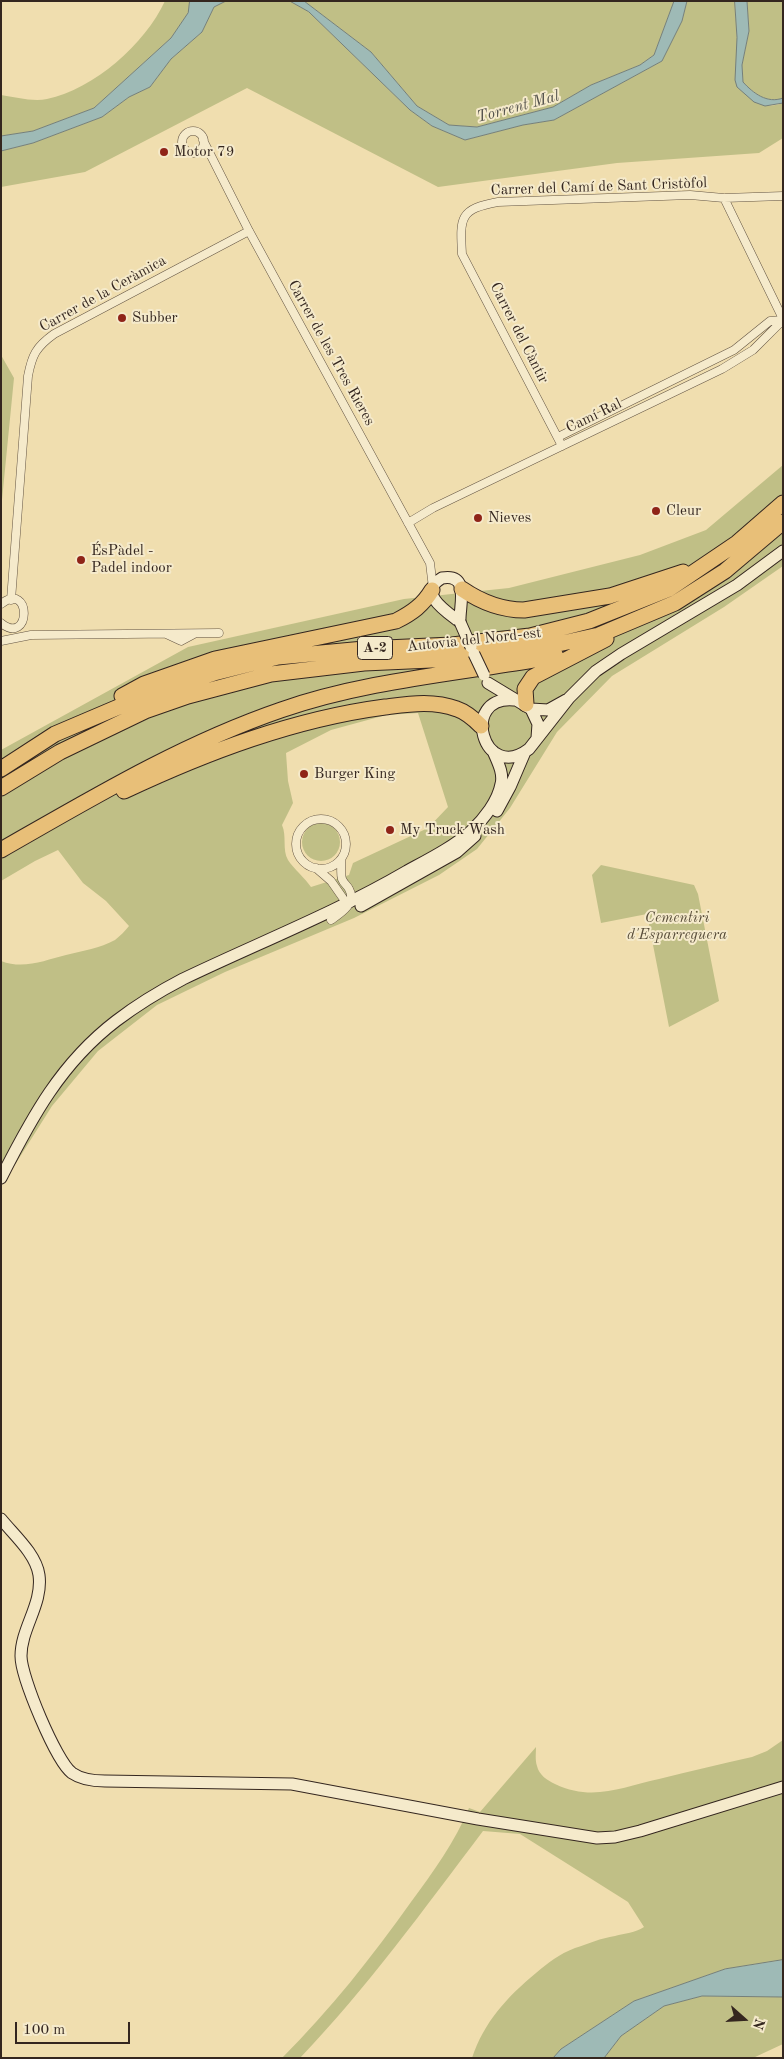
<!DOCTYPE html>
<meta charset="utf-8">
<style>
body{margin:0}
#map{position:relative;width:784px;height:2059px;overflow:hidden;background:#f0deaf;font-family:"Old Standard TT",serif}
canvas{display:block}
.frame{position:absolute;inset:0;border:2px solid #34261f;pointer-events:none}
.north{position:absolute;left:719px;top:1994px;width:50px;height:50px;-webkit-text-stroke:4px #f5eacb;paint-order:stroke;rotate:109deg;font-size:14px;font-weight:700;line-height:20px;text-align:center;color:#34261f}
.north::after{content:'';display:block;margin:auto;width:18px;height:22px;background:#34261f;clip-path:polygon(50% 0,100% 100%,50% 72%,0 100%)}
.scale{position:absolute;left:15px;top:2022px;width:115px;height:22px;box-sizing:border-box;border:2px solid #34261f;border-top:0;padding-left:6px;font-size:15px;line-height:18px;white-space:nowrap;color:#34261f;-webkit-text-stroke:4px #f5eacb;paint-order:stroke}
</style>
<div id="map">
<canvas width="784" height="2059"></canvas>
<div class="frame"></div>
<div class="north">N</div>
<div class="scale">100 m</div>
</div>
<script>
const ctx = document.querySelector('canvas').getContext('2d');
ctx.lineJoin = 'round';
function fillPath(path, color) { ctx.fillStyle = color; ctx.fill(path, 'evenodd'); }
function trace(path, color, width, dash) { ctx.strokeStyle = color; ctx.lineWidth = width; ctx.lineCap = dash ? 'butt' : 'round'; ctx.setLineDash(dash || []); ctx.stroke(path); }
function write(font, color, halo, rows, align = 'center') {
  ctx.font = font + ' "Old Standard TT",serif'; ctx.lineWidth = 4; ctx.setLineDash([]); ctx.textBaseline = 'middle'; ctx.strokeStyle = halo; ctx.fillStyle = color; for (const [text, x, y, turn = 0] of rows) {
    ctx.save(); ctx.translate(x, y); ctx.rotate((+turn || 0) * Math.PI / 180); ctx.textAlign = isNaN(turn) ? turn : align; if (halo) ctx.strokeText(text, 0, 0); ctx.fillText(text, 0, 0); ctx.restore();
  }
}
fillPath(new Path2D(`
 M165 1H190L188 13 171 38 94 108 33 131 1 136V95C15 97 33 102 47 99 94 89 145 44 165 1Z
 M226 1H290L309 12 410 110 432 126 465 140 523 125 554 120 662 61 682 21 687 1H735L737 38V87C754 99 759 111 783 103V138L759 153 617 163 438 187 247 88 85 172 1 187V151L33 143 102 117 129 97 150 87 171 59 202 32 214 7Z
 M304 1H674L654 55 640 65 591 85 553 107 477 127 449 125 417 106 371 52Z
 M747 1H783V98C767 104 753 93 743 82L742 65 749 31Z
 M1 355 14 378 1 510Z
 M783 465V566L724 607 612 676 557 732 510 808 477 849 439 875 354 918 225 972 157 1005 98 1051 52 1106 11 1171 1 1167V961C24 970 45 960 66 955 83 951 100 948 115 940 120 936 125 931 129 926L106 901 83 883 58 850 35 861 1 881V750L188 647 404 599 509 588 640 555 706 530ZM418 713 448 807 428 828 353 863 349 875 311 887C305 878 294 869 288 860 282 850 287 836 282 825L293 803 288 781 286 753 331 730 386 715Z
 M302 842a19 19 0 1 1 38 0a19 19 0 1 1-38 0Z
 M601 865 694 885 698 894 719 1001 669 1027 647 914 601 923 592 875Z
 M783 1740V1960L725 1969 634 2001 561 2049 553 2058H472C484 2022 507 1997 536 1973 548 1963 559 1954 575 1948 588 1944 601 1938 615 1936 625 1933 635 1933 644 1927L628 1902 520 1834 483 1831C424 1909 367 1988 300 2058H282C330 2010 372 1957 411 1902 433 1872 455 1842 469 1808L480 1812 536 1747C536 1753 535 1760 537 1766 539 1775 547 1780 555 1784 593 1802 622 1787 659 1779 690 1771 721 1764 752 1757L767 1751Z
 M702 1996 783 1997V2044L753 2058H604L621 2036 664 2006Z`), '#c0bf86');
const water = new Path2D(`
 M190 1H226L214 7 202 32 171 59 150 87 129 97 102 117 33 143 1 151V136L33 131 94 108 171 38 188 13Z
 M290 1H304L371 52 417 106 449 125 477 127 553 107 591 85 640 65 654 55 674 1H687L682 21 662 61 554 120 523 125 465 140 432 126 410 110 309 12Z
 M735 1H747L749 31 742 65 743 82C753 93 767 104 783 98V103L765 106 754 102 737 87 735 80 737 38Z
 M783 1960V1997L702 1996 664 2006 621 2036 604 2058H553L561 2049 634 2001 725 1969Z`);
fillPath(water, '#9ebab6');
trace(water, '#747f7a', 1);
const street = new Path2D(`
 M182 142a11 11 0 1 1 22 0a11 11 0 1 1-22 0Z
 M203 140 249 231 430 563 433 588
 M724 198 783 319
 M558 437 734 350 770 321 783 320
 M562 446 462 254C460 218 459 209 498 202L690 195 724 198 783 196
 M408 523 433 508 722 369 753 350 783 320
 M11 600 28 376C32 355 36 347 54 334L249 231
 M1 604C32 580 31 647 1 623
 M166 634 181 641 194 634
 M1 641 31 635 219 633
 M296 844a25 25 0 1 1 50 0a25 25 0 1 1-50 0Z
 M316 868 331 881 345 901 351 903
 M331 920C341 913 357 903 349 889 347 885 344 884 342 879 340 873 342 866 341 860`);
const secondary = new Path2D(`
 M442 578C471 573 459 606 460 622 447 612 416 593 442 578Z
 M488 683 531 709 538 724 537 738
 M514 700C459 695 483 784 529 749L569 698 596 671 621 654 737 585 783 551
 M531 709 548 710 566 700
 M497 811 510 787 525 752
 M361 906 457 852 475 836
 M1 1178C32 1117 61 1063 116 1021 137 1005 160 991 183 979 258 943 335 913 407 871 429 859 453 847 471 831 484 819 498 801 501 784 504 773 497 761 493 751
 M1 1519C14 1535 36 1554 39 1575 43 1604 21 1628 21 1656 21 1677 56 1761 72 1773 82 1780 94 1781 105 1781L292 1784 478 1819 597 1838 615 1837 640 1831 783 1787`);
const highway = new Path2D(`
 M462 589C481 602 500 610 524 610L610 596 683 572
 M122 696 144 684 215 659 396 621C412 613 423 605 432 590
 M526 704 525 689 533 677 606 639
 M1 769 55 734 149 694 214 673 278 657 364 649 452 645 530 636 589 621 669 589 737 543 783 503
 M1 788 60 752 145 711 188 696 271 674 364 663 454 659 531 650 599 635 675 603 725 571 783 522
 M124 791C207 752 294 719 385 707 409 704 433 700 457 709 466 712 474 719 481 726
 M1 850C92 798 182 744 281 710 361 682 450 674 533 660L555 654`);
trace(street, '#635443', 9);
trace(secondary, '#34261f', 13);
trace(highway, '#34261f', 17);
trace(street, '#f5eacb', 8);
trace(secondary, '#f5eacb', 11);
trace(highway, '#e8bf78', 15);
const secondaryBridge = new Path2D(`
 M460 622 471 647
 M474 654 484 675`);
trace(secondaryBridge, '#34261f', 13, []);
trace(secondaryBridge, '#f5eacb', 11);
for (const [x, y, r, color] of [
 [164,152,5,"#8f2418"],
 [122,318,5,"#8f2418"],
 [656,511,5,"#8f2418"],
 [478,518,5,"#8f2418"],
 [81,560,5,"#8f2418"],
 [304,774,5,"#8f2418"],
 [390,830,5,"#8f2418"]
]) { const dot = new Path2D(); dot.arc(x, y, r, 0, 2 * Math.PI); ctx.fillStyle = color; ctx.fill(dot); trace(dot, '#f5eacb', 2); }
for (const [x, y, w] of [
 [375,648,35]
]) { const box = new Path2D(); box.roundRect(x - w / 2, y - 11.5, w, 23, 4); ctx.fillStyle = '#f5eacb'; ctx.fill(box); trace(box, '#34261f', 1); }
write('bold 14px', '#34261f', null, [
 ["A-2",375,648]
]);
write('15px', '#34261f', '#f5eacb', [
 ["Motor 79",174,152],
 ["Subber",132,318],
 ["Cleur",666,511],
 ["Nieves",488,518],
 ["ÉsPàdel -",91,551],
 ["Padel indoor",91,568],
 ["Burger King",314,774],
 ["My Truck Wash",400,830]
], 'left');
write('15px', '#34261f', '#f5eacb', [
 ["Carrer del Camí de Sant Cristòfol",599,187,-2],
 ["Carrer de la Ceràmica",103,294,-29],
 ["Carrer del Càntir",519,333,63],
 ["Carrer de les Tres Rieres",331,353,61],
 ["Camí Ral",594,416,-26],
 ["Autovia del Nord-est",474,640,-6]
]);
write('italic 15px', '#574c39', '#f5eacb', [
 ["Cementiri",677,918],
 ["d'Esparreguera",677,935]
]);
write('italic 16px', '#54524c', '#f5eacb', [
 ["Torrent Mal",518,107,-15]
]);
</script>
